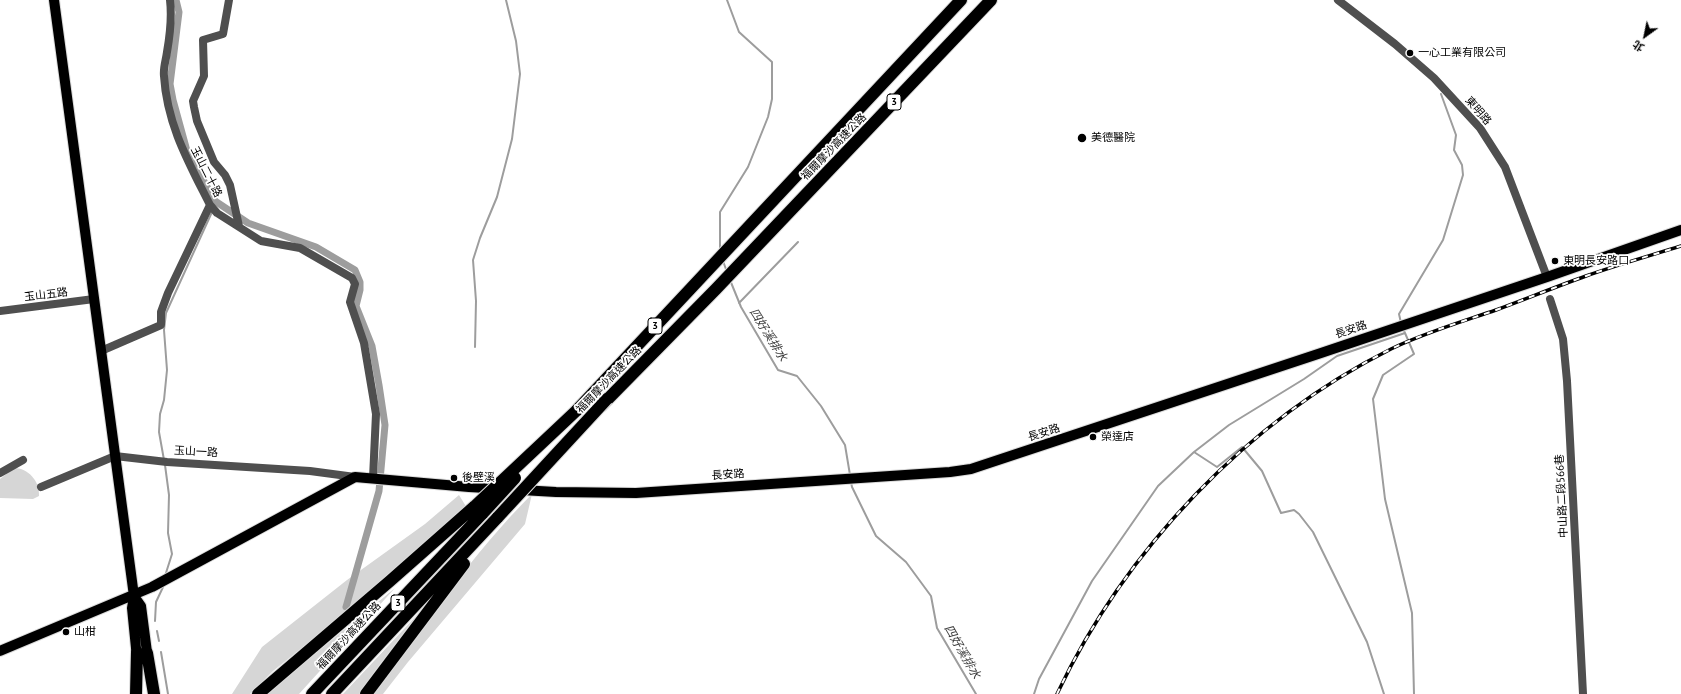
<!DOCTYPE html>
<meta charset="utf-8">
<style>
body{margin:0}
#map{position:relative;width:1681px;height:694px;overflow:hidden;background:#fff;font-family:"PT Sans","Noto Sans TC",sans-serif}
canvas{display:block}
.north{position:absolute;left:1625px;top:16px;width:40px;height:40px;-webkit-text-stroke:3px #fff;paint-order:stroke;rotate:213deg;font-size:11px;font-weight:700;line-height:16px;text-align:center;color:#000}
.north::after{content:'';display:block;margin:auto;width:14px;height:18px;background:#000;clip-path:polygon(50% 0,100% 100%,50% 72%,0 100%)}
</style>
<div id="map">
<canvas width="1681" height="694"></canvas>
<div class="north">北</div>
</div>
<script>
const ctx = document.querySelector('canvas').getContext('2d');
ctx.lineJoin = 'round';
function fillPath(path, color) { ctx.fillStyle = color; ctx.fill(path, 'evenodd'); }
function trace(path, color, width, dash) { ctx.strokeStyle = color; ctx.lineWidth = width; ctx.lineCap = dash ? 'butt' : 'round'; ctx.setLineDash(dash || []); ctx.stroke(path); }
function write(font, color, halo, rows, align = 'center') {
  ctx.font = font + ' "PT Sans","Noto Sans TC",sans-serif'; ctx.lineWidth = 3.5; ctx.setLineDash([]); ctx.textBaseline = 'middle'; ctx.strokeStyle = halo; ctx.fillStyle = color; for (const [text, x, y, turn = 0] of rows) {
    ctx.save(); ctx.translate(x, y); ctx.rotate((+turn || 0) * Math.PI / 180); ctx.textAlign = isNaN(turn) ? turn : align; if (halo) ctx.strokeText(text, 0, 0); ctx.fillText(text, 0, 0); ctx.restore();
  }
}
fillPath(new Path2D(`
 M14 468C28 468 40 481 39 496L33 499 0 498V479Z
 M532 494 525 524 408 662 383 694H374C398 659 423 625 449 591 475 557 502 524 532 494Z
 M459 495 467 508 384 582 273 671 250 694H232L262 647 347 580 425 524Z
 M395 588 299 694H268L301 665Z
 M418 614 375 671 359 694H343Z`), '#d6d6d6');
trace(new Path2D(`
 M720 251V212L748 167 768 117 772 99V62L739 32 727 0
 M723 261 727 272
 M730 280 741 307 778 370 797 376 821 406 845 445 850 475
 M739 303 798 242
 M1401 323 1399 314 1443 240 1463 175 1462 165 1454 150 1456 135 1441 94
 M1405 333 1414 354 1383 375 1373 399 1385 499 1412 613 1414 694
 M475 347 476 301 473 260 480 238 497 197 512 139 520 74 516 41 506 0
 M1194 452 1217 467 1242 447 1262 471 1281 513 1294 510 1299 514 1313 532 1367 642 1384 694
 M164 460 159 432 160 414 164 400 167 370 164 330 166 313 212 212
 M165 465 169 495 168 533 172 554 165 576
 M851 482 852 487 876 536 906 562 931 596 937 628 976 694
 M155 621 156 602 164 585
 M157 631 159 641
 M161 652 168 694
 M1034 694 1039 679 1092 581 1158 486 1194 452 1229 425 1304 379 1337 356 1405 333 1403 329`), '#9d9d9d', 2);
trace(new Path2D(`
 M176 0 179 12 170 84 173 100 187 151 215 201 248 223 316 247 355 270 360 282V290L356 306 372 346 379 385 385 425 379 491 346 607`), '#9d9d9d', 7);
const major = new Path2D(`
 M54 0 134 596 132 608 137 658
 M134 596 141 606 148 660
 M0 651 152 587 355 477 469 487 556 492 636 493 950 472 971 469 1321 353 1547 277 1681 230`);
const highway = new Path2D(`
 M601 406 716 289 991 0
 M576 411 961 0
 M147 653 154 694
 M136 694 137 652
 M258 694 390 581 475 506
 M312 694 483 513
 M332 694 498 517
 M366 694 464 564`);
trace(major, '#dbdbdb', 12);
trace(highway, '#dbdbdb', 14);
trace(new Path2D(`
 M170 0C172 17 170 35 167 52 166 60 163 68 164 76 167 125 189 163 210 205L217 213 261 241 300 248 352 278 355 284 350 302 364 343 376 414 373 478
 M229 0 223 34 203 40 204 76 193 101 194 107 197 121 214 162 225 175 230 185 239 226
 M1338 0 1395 44 1434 78 1480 128 1505 167 1547 277
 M1550 299 1563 339 1567 381 1583 694
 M0 311 94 299
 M101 351 161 325V312L168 293 210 205
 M0 473 23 460
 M41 487 115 456 167 462 310 471 355 477`), '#4f4f4f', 8);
trace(major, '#000', 10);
trace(highway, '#000', 12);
const rail = new Path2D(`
 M1057 694C1125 550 1247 421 1391 349 1424 333 1461 322 1496 310 1526 299 1555 287 1586 276 1617 265 1649 256 1681 246`);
trace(rail, '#000', 3.5);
trace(rail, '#fff', 2, [6]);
const highwayBridge = new Path2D(`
 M475 506 576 411
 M483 513 515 478
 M498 517 607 399`);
trace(highwayBridge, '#dbdbdb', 14, []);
trace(highwayBridge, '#000', 12);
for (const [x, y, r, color] of [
 [1410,53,4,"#000"],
 [1082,138,5,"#000"],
 [1555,261,4,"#000"],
 [1093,437,4,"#000"],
 [454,478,4,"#000"],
 [66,632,4,"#000"]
]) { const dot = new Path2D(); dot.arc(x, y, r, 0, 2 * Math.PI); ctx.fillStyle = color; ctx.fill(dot); trace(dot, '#fff', 1.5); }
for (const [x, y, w] of [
 [894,102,14],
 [655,326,14],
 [398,603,14]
]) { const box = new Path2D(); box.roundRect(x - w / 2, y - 8, w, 16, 3); ctx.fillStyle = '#fff'; ctx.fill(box); trace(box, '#000', 1); }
write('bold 10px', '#000', null, [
 ["3",894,102],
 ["3",655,326],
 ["3",398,603]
]);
write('11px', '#000', '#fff', [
 ["一心工業有限公司",1418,53],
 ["美德醫院",1091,138],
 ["東明長安路口",1563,261],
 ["榮達店",1101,437],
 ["後壁溪",462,478],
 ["山柑",74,632]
], 'left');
write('11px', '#000', '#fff', [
 ["東明路",1478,111,49],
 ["福爾摩沙高速公路",834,147,-46],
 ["玉山二十路",206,172,63],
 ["玉山五路",46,295,-7],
 ["長安路",1351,330,-19],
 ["福爾摩沙高速公路",609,380,-46],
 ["長安路",1044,433,-18],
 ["玉山一路",196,452,3],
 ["長安路",728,475,-4],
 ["中山路二段566巷",1562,496,-93],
 ["福爾摩沙高速公路",349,636,-47]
]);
write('italic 12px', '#3e3e3e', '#fff', [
 ["四好溪排水",768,335,58],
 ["四好溪排水",962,652,60]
]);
</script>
